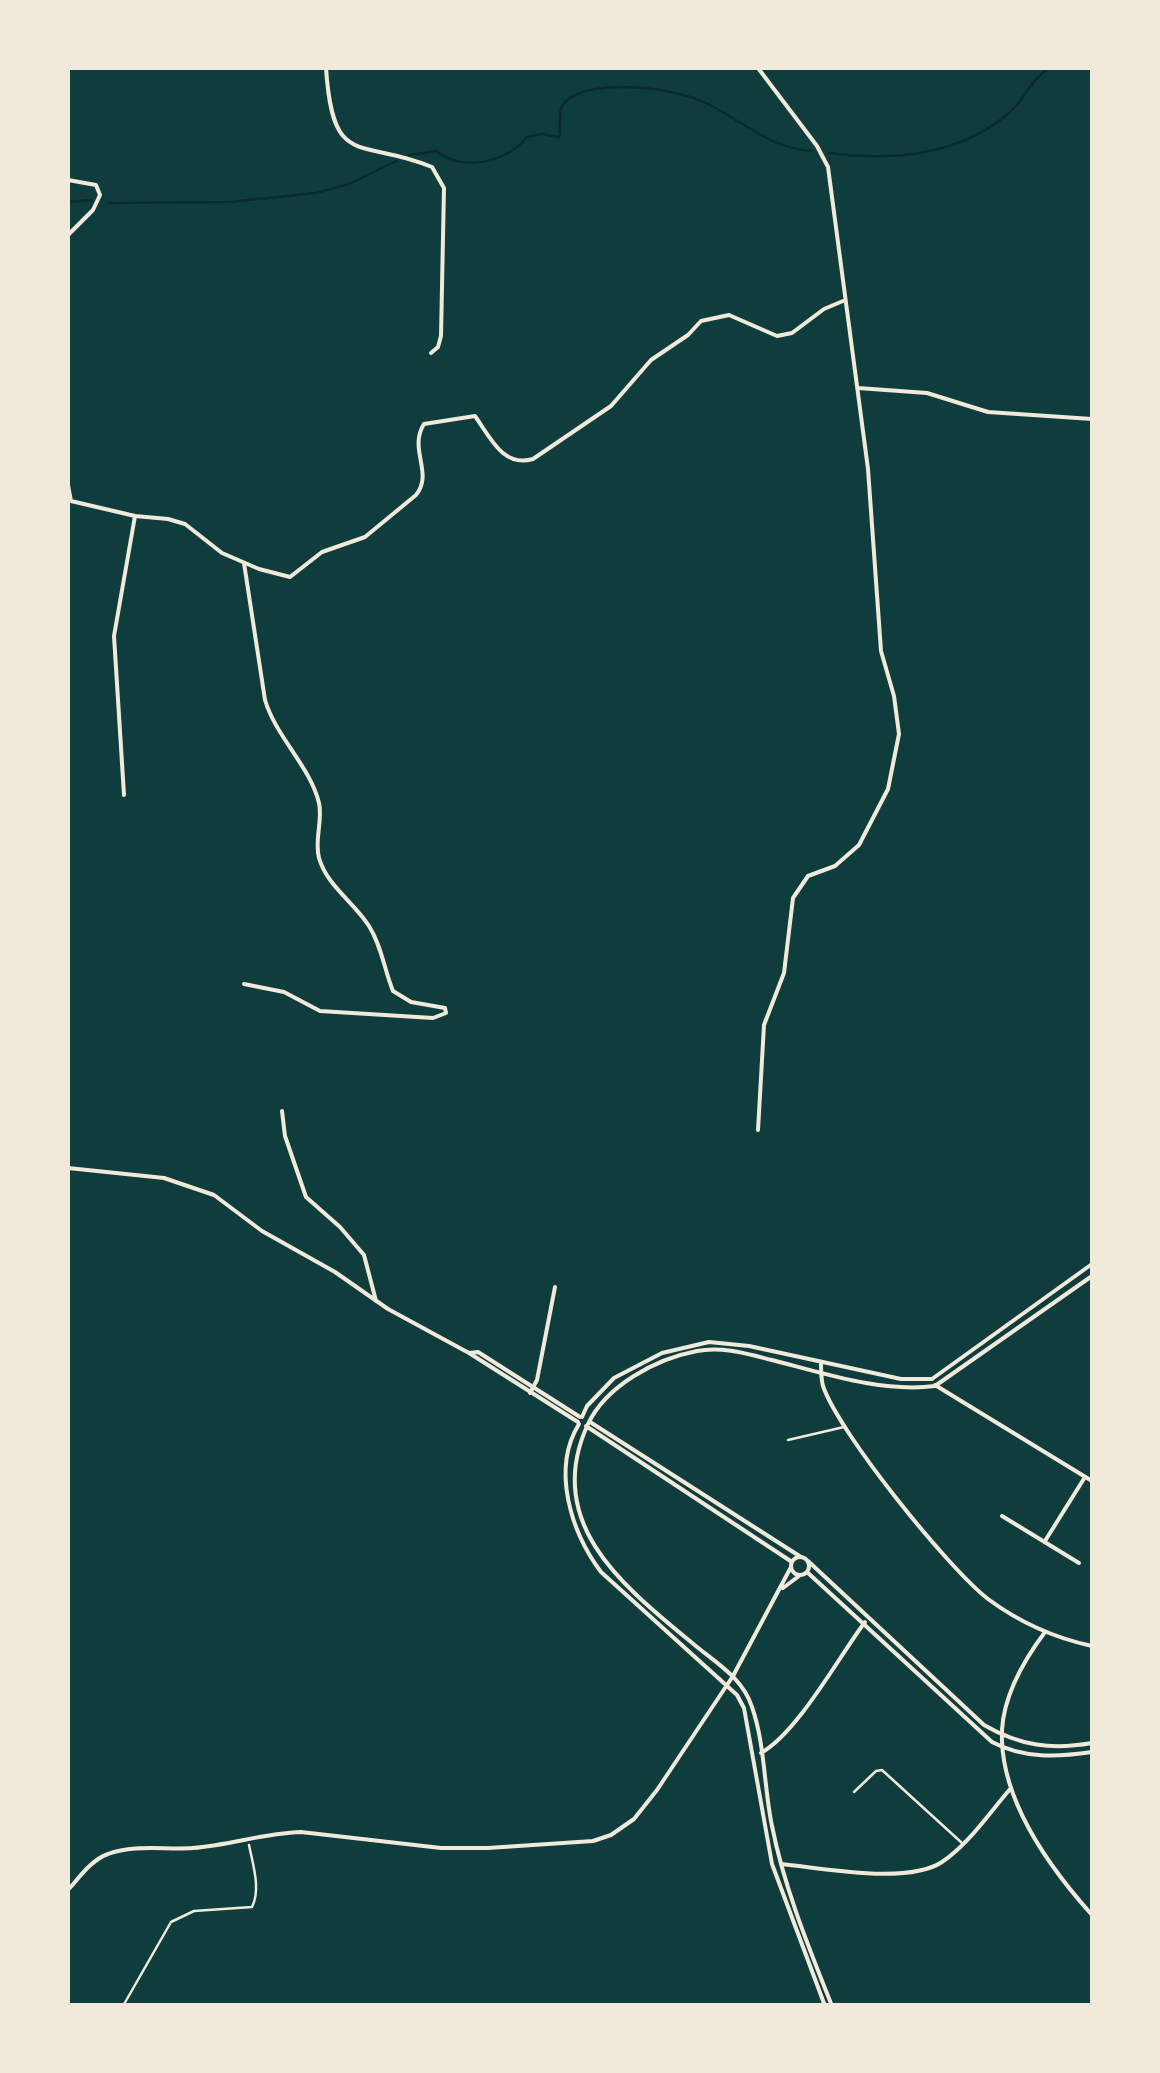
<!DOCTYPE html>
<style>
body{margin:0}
#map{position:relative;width:1160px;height:2073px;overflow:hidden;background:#0f3d3e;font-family:"Asap Condensed",sans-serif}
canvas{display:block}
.frame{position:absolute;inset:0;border:70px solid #f1e9da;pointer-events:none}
</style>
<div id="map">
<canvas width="1160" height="2073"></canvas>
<div class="frame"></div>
</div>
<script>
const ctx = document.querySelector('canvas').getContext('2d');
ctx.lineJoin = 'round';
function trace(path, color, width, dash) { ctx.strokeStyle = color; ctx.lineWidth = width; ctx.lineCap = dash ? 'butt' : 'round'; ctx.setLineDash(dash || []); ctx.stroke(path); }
trace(new Path2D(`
 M829 153C893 161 957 156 1008 114 1025 100 1029 81 1049 68
 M409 155 436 151C462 172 506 163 527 137L542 134 559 137C562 126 556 110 566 101 593 77 678 88 708 104 742 121 772 149 812 151
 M68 202 91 200
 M109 203 230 202 316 193 349 184 396 161`), '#0a2a2b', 2.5);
trace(new Path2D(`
 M123 2006 171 1922 194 1911 252 1907C261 1889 253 1865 249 1845`), '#f1e9da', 2.5);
trace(new Path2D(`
 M788 1440 844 1427
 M854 1792 876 1771 882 1770 962 1843`), '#f1e9da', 2.5);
trace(new Path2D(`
 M326 68C333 171 360 137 432 167L444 188 441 336 438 347 431 353
 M68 180 96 185 100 195 93 210 68 235
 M858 388 927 393 988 412 1092 419
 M68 485 71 501 135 516 168 519 185 524 222 553 259 569 290 577 322 552 365 537 416 495C434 473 408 449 424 424L475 416C490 437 503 468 533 459L611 406 651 360 688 335 701 321 729 315 777 336 792 333 824 309 843 301
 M244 563 265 700C276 737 310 766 319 803 323 821 314 840 319 858 327 886 354 902 369 926 382 947 384 969 393 991L411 1002 445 1008 446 1013 433 1018 320 1011 284 992 244 984
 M124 795 114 636 135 516
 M282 1111 285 1136 306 1197 340 1227 364 1255 376 1301
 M758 1130 764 1025 784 973 793 898 808 876 835 866 859 845 888 789 899 734 894 696 881 651 868 469 828 167 817 146 758 68
 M68 1168 164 1178 214 1195 262 1231 335 1272 388 1309 469 1353 578 1422
 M469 1353 478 1352 580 1417
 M821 1363C821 1371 821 1379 823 1386 839 1433 948 1568 988 1599 1019 1622 1055 1638 1092 1646
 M932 1379 1092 1264
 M935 1385 1092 1481
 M530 1393 537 1380 555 1287
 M582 1417 587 1406 614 1378 662 1353 709 1342 749 1346 901 1379H932
 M590 1422 801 1557
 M579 1424C551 1469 571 1532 601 1572L737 1695 744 1708 772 1864 825 2006
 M586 1426 792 1562
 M1002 1516 1079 1563
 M1045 1541 1085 1477
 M791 1566a9 9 0 1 1 18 0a9 9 0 1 1-18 0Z
 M808 1561 984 1725C1020 1746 1052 1750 1092 1743
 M807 1572 992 1742C1024 1759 1058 1757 1092 1752
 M783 1588 799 1576
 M1045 1632C1024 1660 1004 1694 1002 1730 999 1799 1049 1867 1092 1915
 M761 1753C798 1732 838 1658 865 1622
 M781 1864C823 1868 907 1885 942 1862 968 1845 990 1812 1011 1788
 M68 1890C79 1878 91 1860 108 1854 134 1844 166 1850 193 1848 230 1845 265 1833 301 1832L441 1848H488L593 1841 611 1835 634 1819 657 1790 733 1676 791 1567
 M832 2006C809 1948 784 1887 772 1826 764 1788 765 1744 752 1707 743 1679 718 1664 697 1647 627 1589 541 1525 588 1424 606 1386 655 1359 697 1351 722 1346 748 1354 772 1360 823 1373 882 1393 935 1386L1092 1276`), '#f1e9da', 4);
</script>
